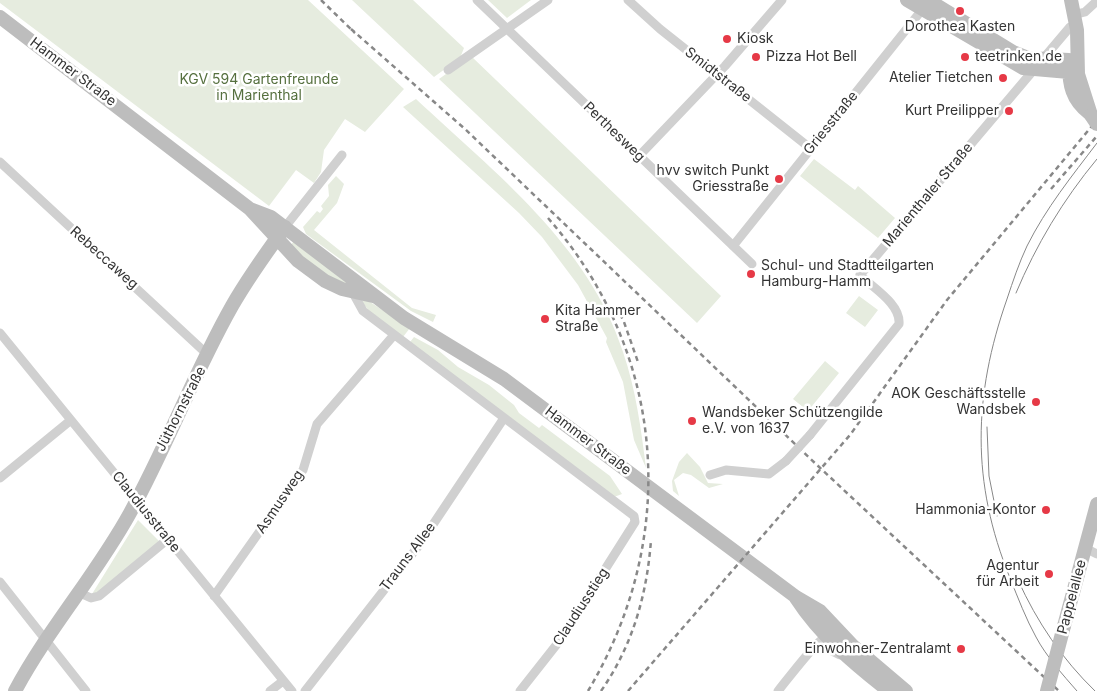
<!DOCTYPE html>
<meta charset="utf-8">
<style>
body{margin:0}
canvas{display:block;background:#fff}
</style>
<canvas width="1097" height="691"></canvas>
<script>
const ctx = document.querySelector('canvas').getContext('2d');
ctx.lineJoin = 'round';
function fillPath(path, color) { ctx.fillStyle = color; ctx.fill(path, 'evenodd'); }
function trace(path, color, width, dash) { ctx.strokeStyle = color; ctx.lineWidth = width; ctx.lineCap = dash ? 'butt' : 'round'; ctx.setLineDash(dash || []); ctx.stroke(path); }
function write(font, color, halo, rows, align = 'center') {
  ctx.font = font + ' Inter,sans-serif'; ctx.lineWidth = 5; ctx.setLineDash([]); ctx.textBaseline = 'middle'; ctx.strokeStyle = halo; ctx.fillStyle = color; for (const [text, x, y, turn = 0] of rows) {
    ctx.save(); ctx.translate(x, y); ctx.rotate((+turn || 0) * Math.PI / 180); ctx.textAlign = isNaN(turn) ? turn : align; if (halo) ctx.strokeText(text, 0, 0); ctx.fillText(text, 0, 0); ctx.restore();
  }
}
fillPath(new Path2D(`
 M0 0H308L404 89 365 132 345 119 324 150 321 172 314 183 296 170 269 206 0 3Z
 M352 0H413L464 48 460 58 434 77Z
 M488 0H531L507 18Z
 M471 56 721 296 697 323 439 79Z
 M416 99C495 173 589 245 623 352 636 390 641 429 646 468L634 440 623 382 606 342 607 338 578 285 542 237 519 213 403 107Z
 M814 159 855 190 858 186 895 218 878 238 800 176Z
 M336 176 344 184 337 203 314 230 412 308 436 315 433 322 411 311 306 234 303 227 317 211 320 213 323 209 321 206 329 196 328 185Z
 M294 241 353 285 336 284 290 246Z
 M859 296 878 310 865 327 846 313Z
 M364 298 410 328 403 337 370 312 361 301Z
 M414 337 438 350 458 367 489 385 514 405 519 413 539 428 542 425 610 476 622 494 614 497 410 342Z
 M825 361 839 373 808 411 793 399Z
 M687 453 700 467 708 483 723 484 709 488 691 475 683 473 674 480 679 496 673 491 672 481 679 462Z
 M138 520 160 542 97 593 92 594Z`), '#e6ecdf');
trace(new Path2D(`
 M477 0 752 264
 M628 0 660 29 810 148
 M1073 15 1085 12 1097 1
 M448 70 548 0
 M639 156 725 66 782 0
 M0 162 208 355
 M285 227 342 155
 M733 246 925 6
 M352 291 363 311 634 516 635 522 561 639 520 691
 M0 333 292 691
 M810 435 899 324C901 304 873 288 860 275L1070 27
 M710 475 726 470 769 474 786 461
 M0 478 71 420
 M1085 548 1097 554
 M0 582 86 691
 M80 593 91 598 99 596 168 539
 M214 596 303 470 317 424 394 335
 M815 648 828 649 840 655
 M270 691 283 681
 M305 691 420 544 504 418
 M778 691C787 680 819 637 829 635`), '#d0d0d0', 9);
trace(new Path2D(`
 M907 0 1023 68 1069 72
 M928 0 1013 52 1028 58 1069 60
 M1071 0 1077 30 1078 74 1091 115
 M0 17 250 209 298 261 325 281 342 289 373 296
 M1069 64C1069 85 1072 100 1089 113
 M250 209 271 217 404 318 504 379 796 597 820 611 853 646 906 691
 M796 598C820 635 854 664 889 691
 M1064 626 1097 504
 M15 691C48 629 96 575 130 513 167 446 194 373 232 306 248 278 266 253 285 227`), '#bdbdbd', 14);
trace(new Path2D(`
 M1016 293C1036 245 1063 200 1097 159
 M987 427 989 476 997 516
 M1018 580C1037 622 1062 659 1095 691
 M1077 691C1063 675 1046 656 1036 637 1026 619 1018 598 1010 578 971 482 973 396 1007 299 1013 281 1019 263 1027 246 1046 208 1072 176 1097 143`), '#888', 1);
trace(new Path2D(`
 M321 0 355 33
 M351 29 465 129 817 465 1059 691
 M1051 189 1097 136
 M548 218C667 354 680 537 588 691
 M616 306 624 322 638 362
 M601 691C633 645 647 594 651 540
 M628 691 850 435 947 300 1097 120`), '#888', 2.5, [5, 4]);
trace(new Path2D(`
 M786 461 810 435`), '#d0d0d0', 9);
trace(new Path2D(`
 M1091 115 1097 124
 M1047 691 1064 626`), '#bdbdbd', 14);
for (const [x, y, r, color] of [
 [960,11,5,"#e63946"],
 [727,39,5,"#e63946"],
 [756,57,5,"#e63946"],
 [965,57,5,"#e63946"],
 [1003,78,5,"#e63946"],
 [1009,111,5,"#e63946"],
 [779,179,5,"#e63946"],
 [751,274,5,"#e63946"],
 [545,319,5,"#e63946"],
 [1036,402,5,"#e63946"],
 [692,421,5,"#e63946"],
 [1046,510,5,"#e63946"],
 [1049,574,5,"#e63946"],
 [961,649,5,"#e63946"]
]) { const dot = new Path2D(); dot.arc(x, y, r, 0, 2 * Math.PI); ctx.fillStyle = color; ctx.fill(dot); trace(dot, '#fff', 2); }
write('14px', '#333', '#fff', [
 ["Dorothea Kasten",960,27,"center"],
 ["Kiosk",737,39,"left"],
 ["Pizza Hot Bell",766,57,"left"],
 ["teetrinken.de",975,57,"left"],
 ["Atelier Tietchen",993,78],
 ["Kurt Preilipper",999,111],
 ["hvv switch Punkt",769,171],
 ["Griesstraße",769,187],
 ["Schul- und Stadtteilgarten",761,266,"left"],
 ["Hamburg-Hamm",761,282,"left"],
 ["Kita Hammer",555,311,"left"],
 ["Straße",555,327,"left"],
 ["AOK Geschäftsstelle",1026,394],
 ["Wandsbek",1026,410],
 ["Wandsbeker Schützengilde",702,413,"left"],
 ["e.V. von 1637",702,429,"left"],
 ["Hammonia-Kontor",1036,510],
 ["Agentur",1039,566],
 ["für Arbeit",1039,582],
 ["Einwohner-Zentralamt",951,649]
], 'right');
write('14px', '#333', '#fff', [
 ["Hammer Straße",73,72,37],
 ["Smidtstraße",718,75,38],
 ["Griesstraße",831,123,-51],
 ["Perthesweg",614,132,44],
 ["Marienthaler Straße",928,195,-50],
 ["Rebeccaweg",104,258,42],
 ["Jüthornstraße",181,409,-63],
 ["Hammer Straße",588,441,37],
 ["Asmusweg",280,502,-56],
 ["Claudiusstraße",146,512,51],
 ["Trauns Allee",408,557,-53],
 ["Pappelallee",1072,597,-75],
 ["Claudiusstieg",581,607,-57]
]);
write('14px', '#56703f', '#fff', [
 ["KGV 594 Gartenfreunde",259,80],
 ["in Marienthal",259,96]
]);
</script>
